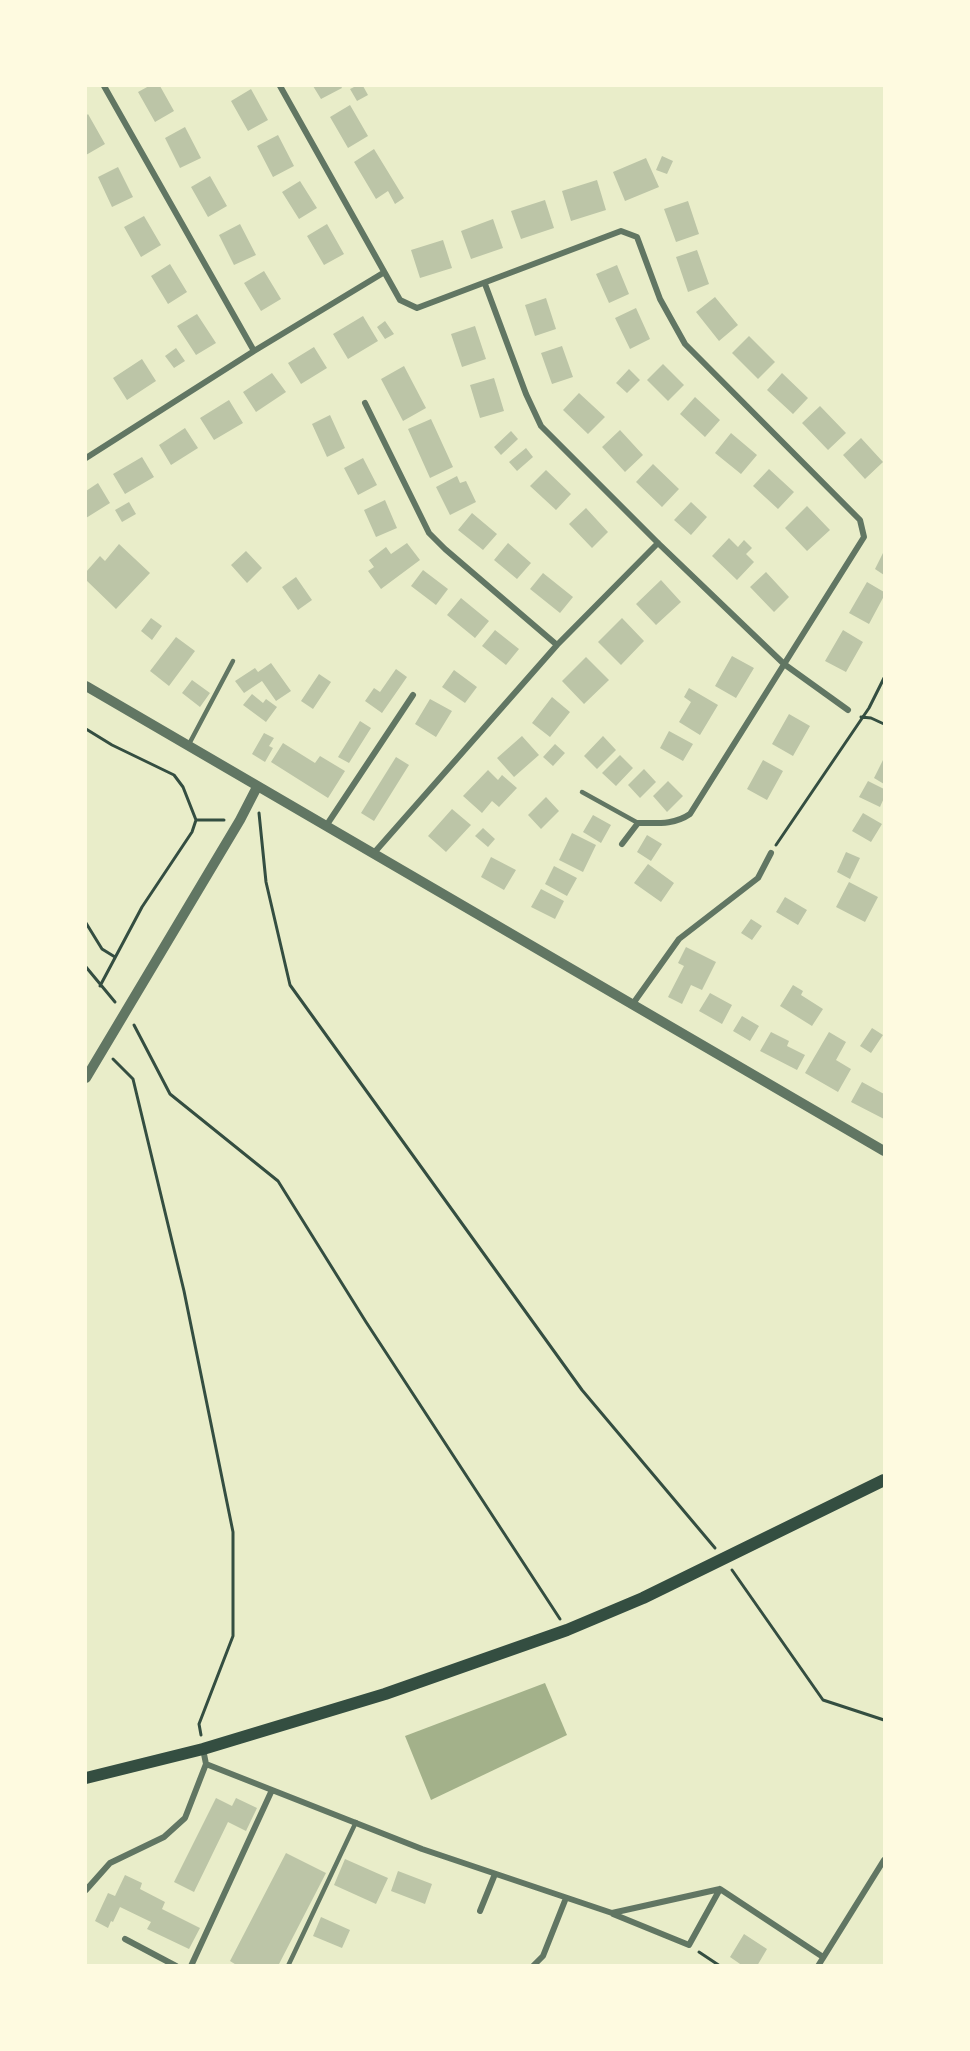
<!DOCTYPE html>
<style>
body{margin:0}
#map{position:relative;width:970px;height:2051px;overflow:hidden;background:#e9edc9;font-family:"Golos Text",sans-serif}
canvas{display:block}
.frame{position:absolute;inset:0;border:87px solid #fefae0;pointer-events:none}
</style>
<div id="map">
<canvas width="970" height="2051"></canvas>
<div class="frame"></div>
</div>
<script>
const ctx = document.querySelector('canvas').getContext('2d');
ctx.lineJoin = 'round';
function fillPath(path, color) { ctx.fillStyle = color; ctx.fill(path, 'evenodd'); }
function trace(path, color, width, dash) { ctx.strokeStyle = color; ctx.lineWidth = width; ctx.lineCap = dash ? 'butt' : 'round'; ctx.setLineDash(dash || []); ctx.stroke(path); }
fillPath(new Path2D(`
 M545 1683 567 1735 431 1800 405 1736Z`), '#a3b18a');
fillPath(new Path2D(`
 M149 86H160L174 111 155 122 138 92Z
 M313 86H341L342 88 321 99Z
 M356 86H363L368 95 357 101 350 89Z
 M251 89 268 120 248 131 231 101Z
 M350 105 368 136 348 148 330 117Z
 M88 114 105 144 86 155V116Z
 M185 127 201 158 180 168 165 138Z
 M278 135 294 166 273 177 257 146Z
 M374 149 404 198 395 204 388 191 376 199 354 162Z
 M662 156 673 161 667 174 656 170Z
 M646 158 659 187 625 201 613 172Z
 M118 167 133 197 112 207 98 177Z
 M210 176 227 206 208 217 191 187Z
 M597 180 606 210 571 221 562 191Z
 M300 181 317 208 299 219 282 192Z
 M545 200 554 228 521 239 511 211Z
 M688 201 699 234 676 242 664 209Z
 M144 216 161 245 141 257 124 227Z
 M493 219 503 248 471 259 461 231Z
 M240 224 256 255 234 265 219 235Z
 M327 224 344 254 324 265 307 236Z
 M443 240 452 268 420 278 411 250Z
 M697 250 709 284 688 292 676 257Z
 M170 264 187 292 168 304 151 276Z
 M617 265 629 294 609 303 596 274Z
 M264 271 281 299 261 311 244 283Z
 M715 297 738 325 719 341 696 312Z
 M546 298 556 329 535 336 525 305Z
 M636 308 650 339 630 349 615 318Z
 M197 314 216 343 196 355 177 326Z
 M363 316 378 341 348 359 333 334Z
 M385 321 394 334 385 339 377 327Z
 M475 326 486 359 462 367 451 334Z
 M749 336 775 362 758 379 732 353Z
 M562 346 573 377 552 384 541 353Z
 M314 347 327 368 301 384 288 363Z
 M176 348 185 361 174 368 165 356Z
 M142 359 156 381 127 400 113 378Z
 M663 364 684 385 668 401 647 380Z
 M404 366 426 408 403 421 381 379Z
 M629 369 640 380 627 393 616 383Z
 M272 373 286 392 256 412 243 392Z
 M782 373 808 398 793 414 767 390Z
 M494 378 504 411 480 418 470 385Z
 M579 393 605 417 588 434 563 410Z
 M695 397 720 420 705 437 680 414Z
 M229 400 243 423 214 440 200 418Z
 M820 406 846 433 828 450 802 423Z
 M330 415 345 448 327 457 312 424Z
 M431 419 453 467 430 478 408 429Z
 M185 428 198 448 171 465 159 445Z
 M620 430 643 455 625 472 602 447Z
 M511 431 518 439 501 455 494 447Z
 M731 433 757 455 741 474 715 453Z
 M861 438 883 462 865 479 843 455Z
 M526 448 533 457 517 471 509 462Z
 M142 457 154 477 125 494 113 474Z
 M363 458 377 485 358 495 344 468Z
 M653 464 679 489 662 507 636 482Z
 M769 469 794 492 778 509 753 486Z
 M546 470 571 494 556 510 530 486Z
 M457 476 460 483 466 481 476 502 450 515 436 487Z
 M98 483 110 503 86 518V491Z
 M385 500 397 528 376 537 364 510Z
 M129 502 136 514 122 522 115 510Z
 M691 502 707 517 691 535 674 520Z
 M807 506 830 530 807 551 785 528Z
 M586 508 608 532 592 548 569 524Z
 M472 513 497 534 483 550 458 530Z
 M729 538 738 547 744 540 752 548 746 554 754 562 737 580 712 556Z
 M407 543 420 560 381 589 368 571 374 567 369 560 386 547 391 554Z
 M508 543 531 563 517 579 494 560Z
 M119 544 150 573 116 609 86 580V572L100 556 105 561Z
 M246 551 262 568 247 583 231 565Z
 M884 551V575L875 569Z
 M423 570 448 589 436 605 411 586Z
 M766 572 789 597 774 612 750 587Z
 M543 573 573 597 560 613 530 589Z
 M296 577 312 600 298 610 282 587Z
 M661 580 681 602 656 625 636 604Z
 M867 582 884 592V596L869 624 849 613Z
 M461 598 489 621 475 638 447 615Z
 M151 618 162 626 152 640 141 631Z
 M622 618 644 641 621 665 598 642Z
 M495 630 519 649 506 665 482 646Z
 M843 630 863 642 846 672 825 661Z
 M176 637 195 651 169 686 150 671Z
 M732 656 754 668 736 698 715 686Z
 M586 657 609 680 584 704 562 681Z
 M271 663 291 691 276 701 262 681 244 693 235 681 255 668 258 672Z
 M396 669 407 677 382 713 365 701 374 688 380 692Z
 M454 670 477 687 465 703 442 687Z
 M319 674 331 682 313 709 301 701Z
 M192 680 210 693 200 707 182 693Z
 M689 688 718 705 700 735 679 722 691 702 684 697Z
 M252 694 263 703 266 699 277 707 266 722 243 705Z
 M552 697 570 712 550 737 532 723Z
 M430 699 452 711 436 737 415 724Z
 M789 714 810 726 793 756 772 744Z
 M360 721 371 728 349 763 338 757Z
 M669 731 693 744 683 761 660 748Z
 M264 733 274 738 269 746 273 748 265 762 252 754Z
 M522 736 539 755 514 777 497 758Z
 M603 736 616 750 597 769 584 756Z
 M283 743 315 763 320 756 345 771 328 798 271 762Z
 M555 744 565 753 553 766 543 757Z
 M620 755 633 768 616 786 602 773Z
 M396 757 409 765 374 821 361 813Z
 M884 758V784L874 778Z
 M763 760 783 771 767 800 747 789Z
 M644 769 656 782 640 798 628 785Z
 M488 770 498 780 502 775 517 788 499 807 492 801 482 813 463 796Z
 M668 781 683 796 667 812 653 796Z
 M868 781 884 789V798L880 807 859 797Z
 M546 797 559 811 541 829 528 815Z
 M452 809 471 825 446 852 428 836Z
 M863 813 882 824 871 842 852 831Z
 M593 815 611 825 601 843 583 832Z
 M483 828 495 839 488 847 475 836Z
 M572 833 596 845 583 872 559 860Z
 M647 835 662 844 651 861 637 852Z
 M846 852 860 858 850 879 837 872Z
 M491 857 516 870 504 890 481 877Z
 M648 864 674 883 661 902 634 883Z
 M554 866 577 878 567 896 545 884Z
 M849 882 878 897 865 922 836 907Z
 M541 889 564 901 555 919 531 907Z
 M785 897 807 910 798 925 776 912Z
 M751 919 762 926 752 940 741 933Z
 M686 947 716 962 702 990 691 985 682 1004 668 997 684 966 678 963Z
 M793 985 803 991 801 995 823 1009 812 1026 780 1006Z
 M710 993 732 1005 722 1024 699 1011Z
 M742 1016 759 1026 750 1041 733 1031Z
 M872 1028 883 1035 871 1053 860 1046Z
 M771 1032 789 1041 787 1046 805 1055 797 1070 760 1051Z
 M829 1032 846 1042 836 1060 851 1069 838 1092 805 1073Z
 M862 1082 884 1094V1119L851 1102Z
 M216 1798 232 1806 236 1798 257 1808 246 1831 228 1822 194 1892 174 1882Z
 M286 1853 326 1873 278 1966H238L230 1961Z
 M345 1859 388 1878 376 1904 334 1885Z
 M398 1871 432 1884 425 1904 391 1891Z
 M125 1875 142 1883 140 1889 165 1902 162 1909 200 1928 189 1949 147 1929 151 1922 120 1907 113 1922 111 1921 108 1928 95 1921 108 1893 115 1896Z
 M321 1917 350 1930 342 1948 313 1936Z
 M744 1934 767 1949 757 1966H743L730 1957Z`), '#bcc5a7');
trace(new Path2D(`
 M861 717 871 718 884 724
 M86 729 112 745 174 775 183 787 196 820 192 832 142 907 100 986
 M259 813 266 882 290 985 582 1390 715 1548
 M196 820H224
 M776 845 869 708 884 678
 M86 923 102 949 115 957
 M86 967 115 1002
 M134 1025 170 1094 278 1181 366 1322 560 1619
 M113 1059 133 1079 184 1291 233 1532V1636L199 1724 201 1735
 M732 1570 823 1700 884 1720
 M699 1952 720 1966`), '#344e41', 3);
trace(new Path2D(`
 M188 746 233 661
 M582 792 638 823
 M288 1966 356 1822`), '#617663', 4.5);
trace(new Path2D(`
 M104 86 254 351
 M280 86 400 300 417 308 621 231 637 237 660 299 685 344 860 520 864 537 690 814C674 825 657 823 638 823L622 844
 M485 284 526 394 541 426 658 543 784 664 848 710
 M365 403 429 533 445 549 557 645
 M86 458 254 351 383 273
 M326 826 413 695
 M373 854 557 645 658 543
 M632 1005 679 939 758 878 771 853
 M203 1749 206 1764 422 1849 612 1913 720 1889 823 1957
 M86 1890 110 1863 164 1837 185 1818 206 1764
 M480 1911 495 1874
 M613 1914 689 1945 720 1889
 M125 1939 176 1966
 M191 1966 272 1790
 M533 1966 543 1956 566 1898
 M818 1966 884 1860`), '#617663', 6);
trace(new Path2D(`
 M86 686 884 1151
 M86 1078 240 820 257 787`), '#617663', 10);
trace(new Path2D(`
 M86 1778 203 1749 385 1694 567 1630 643 1598 884 1480`), '#344e41', 12);
</script>
